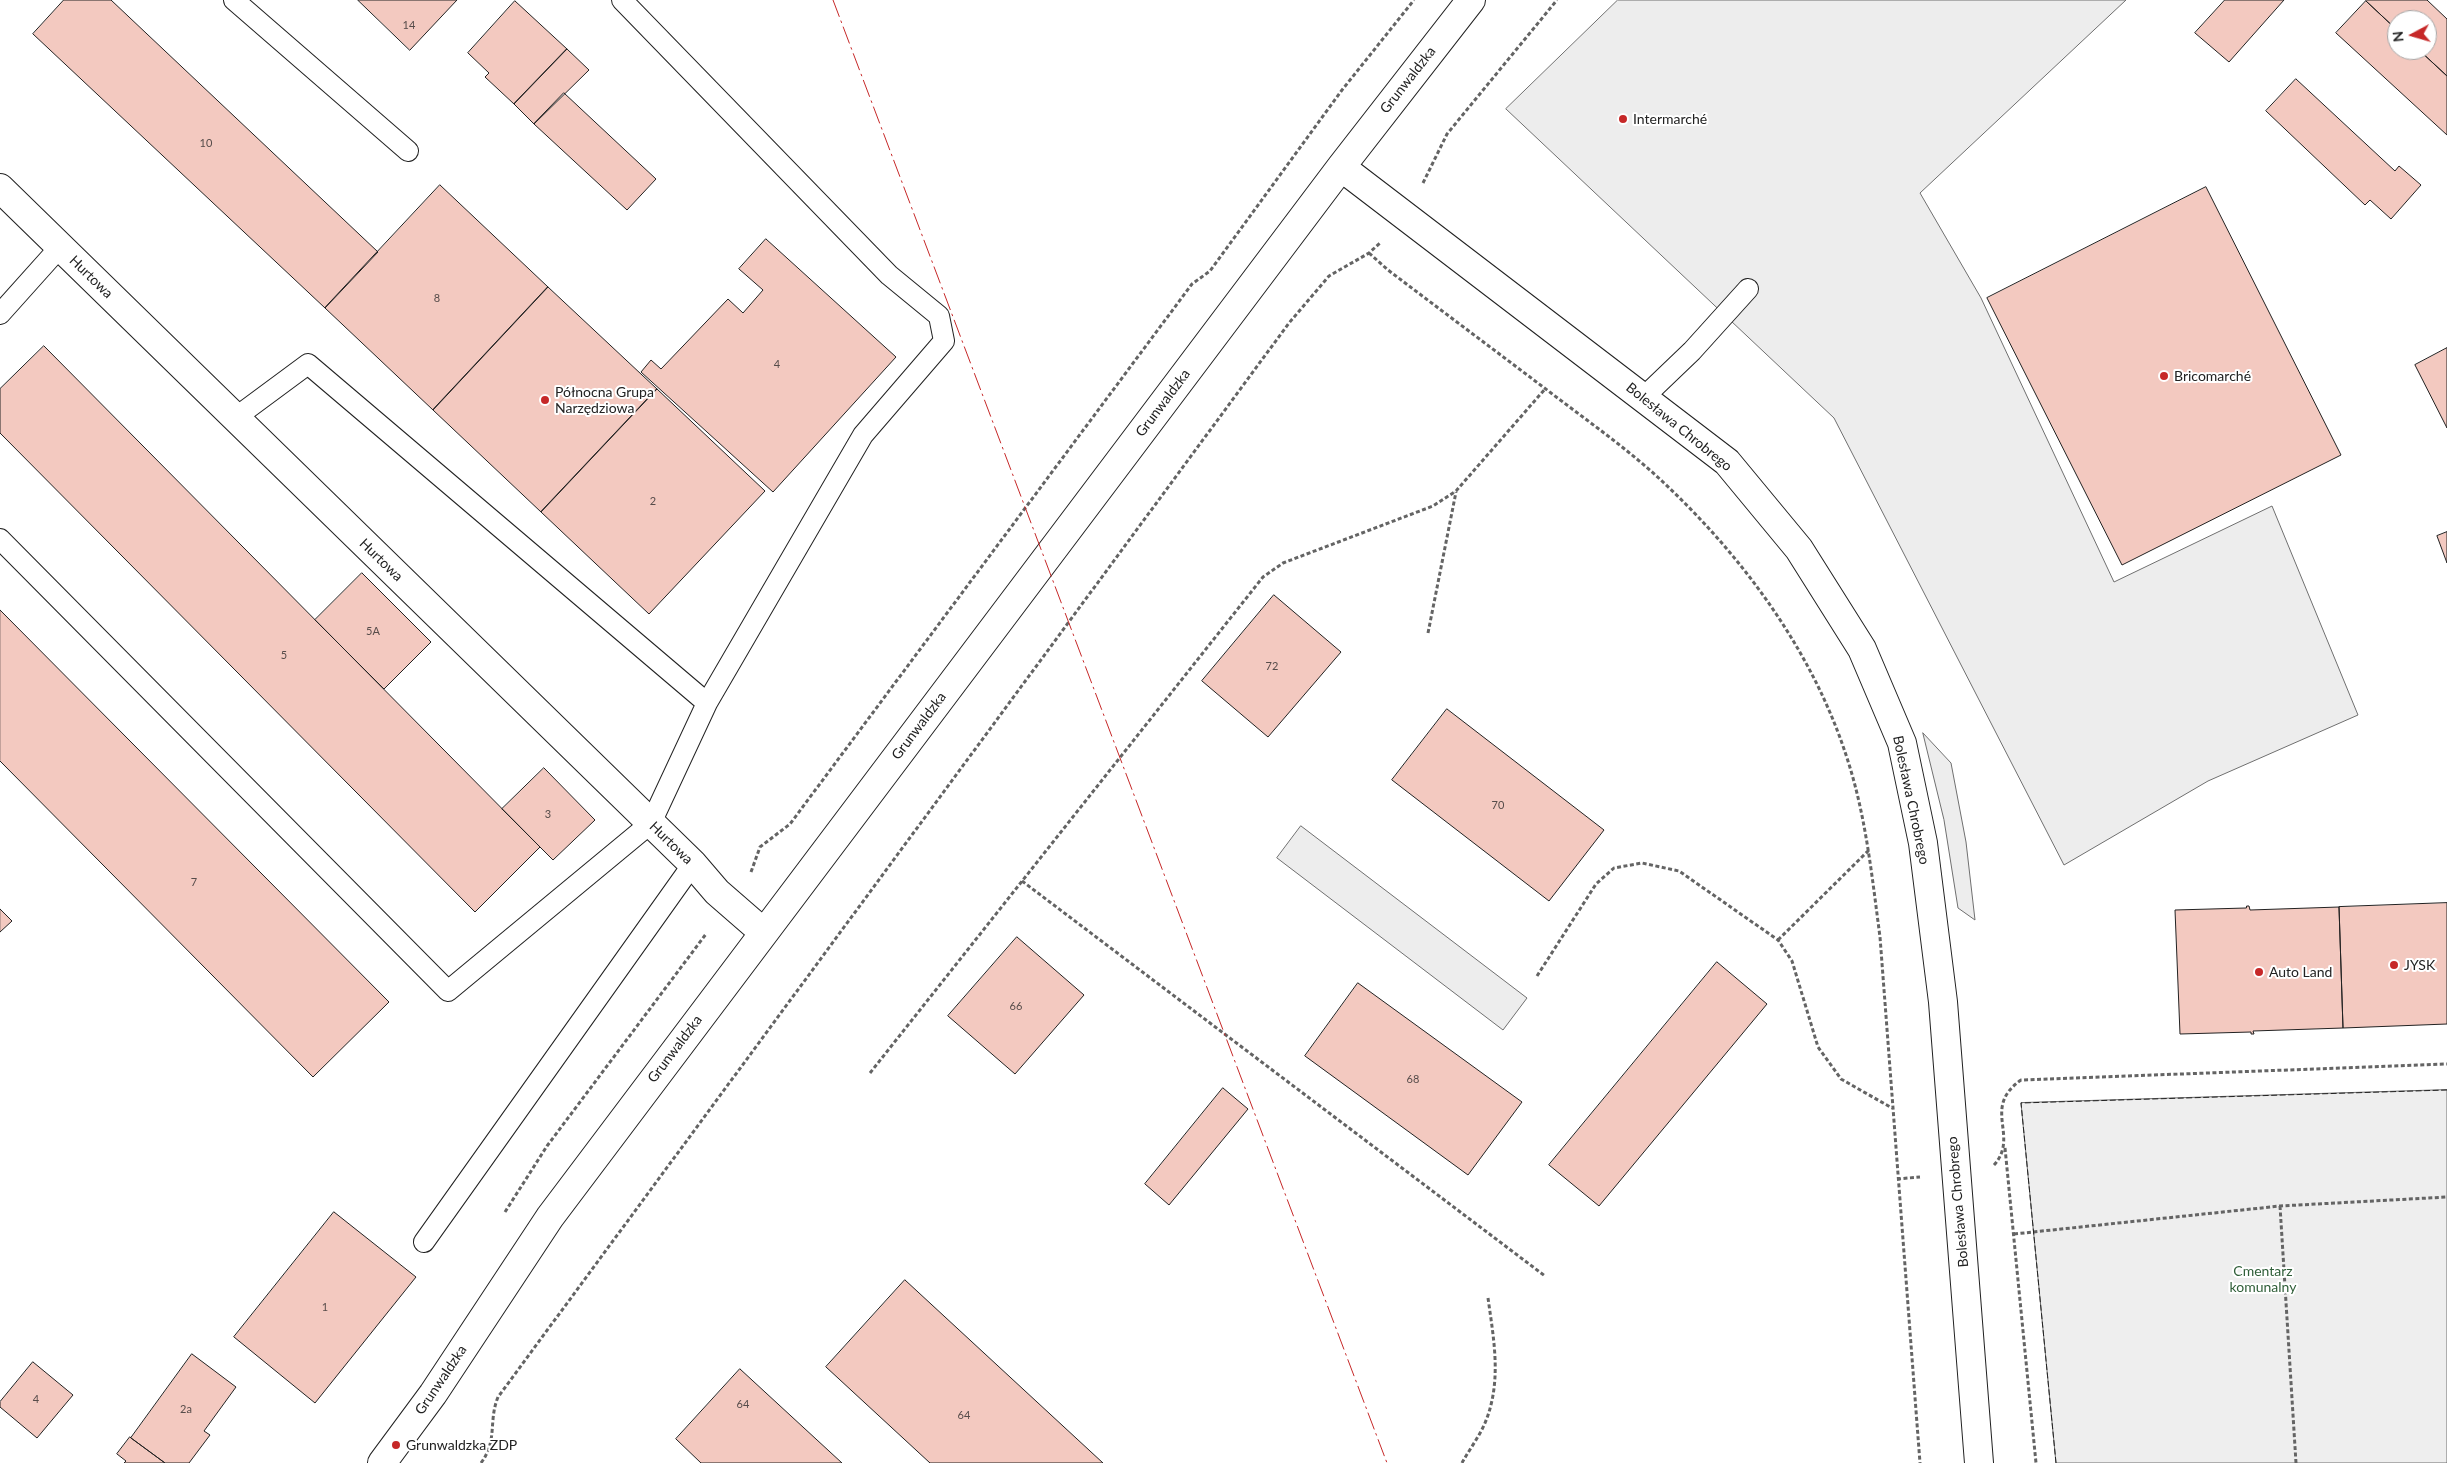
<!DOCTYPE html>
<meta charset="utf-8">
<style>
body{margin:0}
#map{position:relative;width:2447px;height:1463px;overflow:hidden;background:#fff;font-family:Lato,sans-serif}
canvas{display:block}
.north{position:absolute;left:2387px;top:10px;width:50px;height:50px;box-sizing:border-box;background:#fff;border:1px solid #a7a7a7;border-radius:50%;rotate:264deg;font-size:14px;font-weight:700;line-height:20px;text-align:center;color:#222}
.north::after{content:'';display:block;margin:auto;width:18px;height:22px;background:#c62828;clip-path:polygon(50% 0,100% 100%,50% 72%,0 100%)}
</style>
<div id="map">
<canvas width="2447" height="1463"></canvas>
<div class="north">N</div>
</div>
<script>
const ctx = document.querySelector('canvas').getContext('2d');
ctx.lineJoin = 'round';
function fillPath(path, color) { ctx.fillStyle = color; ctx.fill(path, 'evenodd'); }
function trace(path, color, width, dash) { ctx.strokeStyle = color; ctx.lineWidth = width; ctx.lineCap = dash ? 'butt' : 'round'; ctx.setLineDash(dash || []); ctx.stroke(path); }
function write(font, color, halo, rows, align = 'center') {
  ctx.font = font + ' Lato,sans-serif'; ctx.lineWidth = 4; ctx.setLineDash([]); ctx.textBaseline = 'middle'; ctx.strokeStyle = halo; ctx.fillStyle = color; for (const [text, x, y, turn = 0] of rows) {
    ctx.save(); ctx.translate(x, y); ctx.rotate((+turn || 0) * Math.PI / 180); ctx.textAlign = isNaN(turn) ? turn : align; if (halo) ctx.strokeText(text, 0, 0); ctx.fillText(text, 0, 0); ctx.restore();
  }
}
const green = new Path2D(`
 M2447 1090V1463H2056L2021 1103Z`);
fillPath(green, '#eee');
trace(green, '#6f6f6f', 1);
const parking = new Path2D(`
 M1618 0H2126L1920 193 1981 298 2114 582 2272 506 2358 715 2208 781 2064 865 1834 418 1506 109Z
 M1923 733 1951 763 1966 842 1975 920 1958 908 1944 820Z
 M1301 826 1527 998 1503 1030 1277 858Z`);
fillPath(parking, '#ededed');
trace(parking, '#6f6f6f', 1);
const building = new Path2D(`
 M64 0H111L378 252 325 308 33 34Z
 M358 0H457L410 50Z
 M2225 0H2284L2229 62 2195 33Z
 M2367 0H2427L2447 19V76L2419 50H2427V20H2397V30L2366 1Z
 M515 1 567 49 514 104 485 77 489 73 468 53Z
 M2366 1 2397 30V50H2419L2447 76V135L2336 33Z
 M567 49 589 70 534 124 514 104Z
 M2296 79 2395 171 2399 166 2421 185 2391 219 2370 200 2365 205 2266 111Z
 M564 93 656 179 627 210 534 124Z
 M440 185 548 287 433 410 325 308Z
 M2206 187 2341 455 2122 565 1987 298Z
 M766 239 896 357 773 492 641 372 651 360 661 369 728 299 743 313 763 290 739 269Z
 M548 287 657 389 541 512 433 410Z
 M44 346 540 847 475 912 0 433V389Z
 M2447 348V428L2415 365Z
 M657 389 765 491 649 614 541 512Z
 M2447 532V563L2437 536Z
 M362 573 431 642 384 689 315 620Z
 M1274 595 1341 652 1268 737 1202 681Z
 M0 610 389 1002 313 1077 0 761Z
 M1447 709 1604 830 1549 901 1392 780Z
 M544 768 595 820 553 860 502 809Z
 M2447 903V1024L2343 1028 2339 907Z
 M2247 906H2249L2250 910 2339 907 2343 1028 2253 1031 2254 1034H2251V1032L2180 1034 2175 910 2246 908Z
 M0 909 12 921 0 932Z
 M1017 937 1084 995 1015 1074 948 1016Z
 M1717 962 1767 1004 1599 1206 1549 1165Z
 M1358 983 1522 1102 1468 1175 1305 1056Z
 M1223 1088 1248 1109 1169 1205 1145 1184Z
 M334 1212 416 1277 315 1403 234 1337Z
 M905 1280 1103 1463H930L826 1367Z
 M192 1354 236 1387 204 1431 210 1435 189 1463H165L131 1438Z
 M33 1362 73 1395 37 1438 0 1407V1402Z
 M740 1369 842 1463H701L676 1439Z
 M130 1437 131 1438 165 1463H124L126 1461 117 1454Z`);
fillPath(building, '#f3c9c0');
trace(building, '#222', 1);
const lane = new Path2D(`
 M234 0 408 151
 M622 0 889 275 939 316 944 341 863 435 707 703
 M0 314 60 247
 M1644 397 1692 351 1748 289
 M0 539 448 991 651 823 707 703 308 364 235 418
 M424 1242 693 864`);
const street = new Path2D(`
 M0 188 693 864 717 892 763 932`);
const secondary = new Path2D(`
 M1341 167 1727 462 1799 549 1862 649 1902 743 1923 843 1943 1002 1979 1463
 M382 1463 433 1394 550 1217 1341 167 1471 0`);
trace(lane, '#222', 22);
trace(street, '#222', 30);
trace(secondary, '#222', 30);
trace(new Path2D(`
 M1423 183 1447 134 1557 0
 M1369 253 1388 270C1442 311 1497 352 1551 393 1589 422 1629 450 1663 482 1744 558 1813 652 1847 758 1866 816 1872 877 1880 937L1920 1463
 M1428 633 1456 492
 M751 872 760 847 790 824 1192 284 1210 271 1342 90 1414 0
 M1022 881 1545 1276
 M1778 940 1869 850
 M1537 976 1596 884 1614 868 1642 863 1679 871 1778 940 1792 961 1818 1047 1841 1079 1892 1108
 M870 1073 1263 577 1283 563 1433 506 1456 491 1545 389
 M2005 1148 2036 1463
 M1994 1165C2020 1136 1981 1108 2021 1080L2447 1064
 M1897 1179 1920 1177
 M2280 1206 2296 1463
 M505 1212 547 1146 706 934
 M2014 1234 2280 1206 2447 1197
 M481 1463C498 1440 488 1422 498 1397L1289 323 1329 276 1369 253 1380 243
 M1462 1463C1469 1450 1479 1437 1485 1423 1502 1382 1494 1341 1488 1298`), '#646464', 3, [4, 2.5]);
trace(lane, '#fff', 20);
trace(street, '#fff', 28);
trace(secondary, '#fff', 28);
trace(new Path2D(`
 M2056 1463 2021 1103 2447 1090`), '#222', 1, [6, 2.5]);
trace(new Path2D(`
 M833 0 1387 1463`), '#c62828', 1, [18, 4, 2.5, 4]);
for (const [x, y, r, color] of [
 [1623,119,5,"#c62828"],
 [2164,376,5,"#c62828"],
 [545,400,5,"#c62828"],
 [2394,965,5,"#c62828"],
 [2259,972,5,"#c62828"],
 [396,1445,5,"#c62828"]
]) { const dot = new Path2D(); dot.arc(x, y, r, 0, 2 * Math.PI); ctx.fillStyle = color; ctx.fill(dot); trace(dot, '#fff', 2); }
write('11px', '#564c4a', null, [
 ["14",409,25],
 ["10",206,143],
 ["8",437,298],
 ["4",777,364],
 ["2",653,501],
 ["5A",373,631],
 ["5",284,655],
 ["72",1272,666],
 ["70",1498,805],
 ["3",548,814],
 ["7",194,882],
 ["66",1016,1006],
 ["68",1413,1079],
 ["1",325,1307],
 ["4",36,1399],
 ["64",743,1404],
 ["2a",186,1409],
 ["64",964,1415]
]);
write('14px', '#222', '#fff', [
 ["Grunwaldzka",1408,80,-52],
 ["Hurtowa",91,277,44],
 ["Grunwaldzka",1163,403,-53],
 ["Bolesława Chrobrego",1679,427,39],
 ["Hurtowa",381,560,44],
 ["Grunwaldzka",919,726,-53],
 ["Bolesława Chrobrego",1911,800,78],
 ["Hurtowa",671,843,44],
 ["Grunwaldzka",675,1049,-53],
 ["Bolesława Chrobrego",1958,1202,-95],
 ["Grunwaldzka",441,1380,-56]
]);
write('14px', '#222', '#fff', [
 ["Intermarché",1633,119],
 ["Bricomarché",2174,376],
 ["Północna Grupa",555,392],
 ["Narzędziowa",555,408],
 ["JYSK",2404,965],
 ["Auto Land",2269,972],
 ["Grunwaldzka ZDP",406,1445]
], 'left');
write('14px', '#2f5e38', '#fff', [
 ["Cmentarz",2263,1271],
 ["komunalny",2263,1287]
]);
</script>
